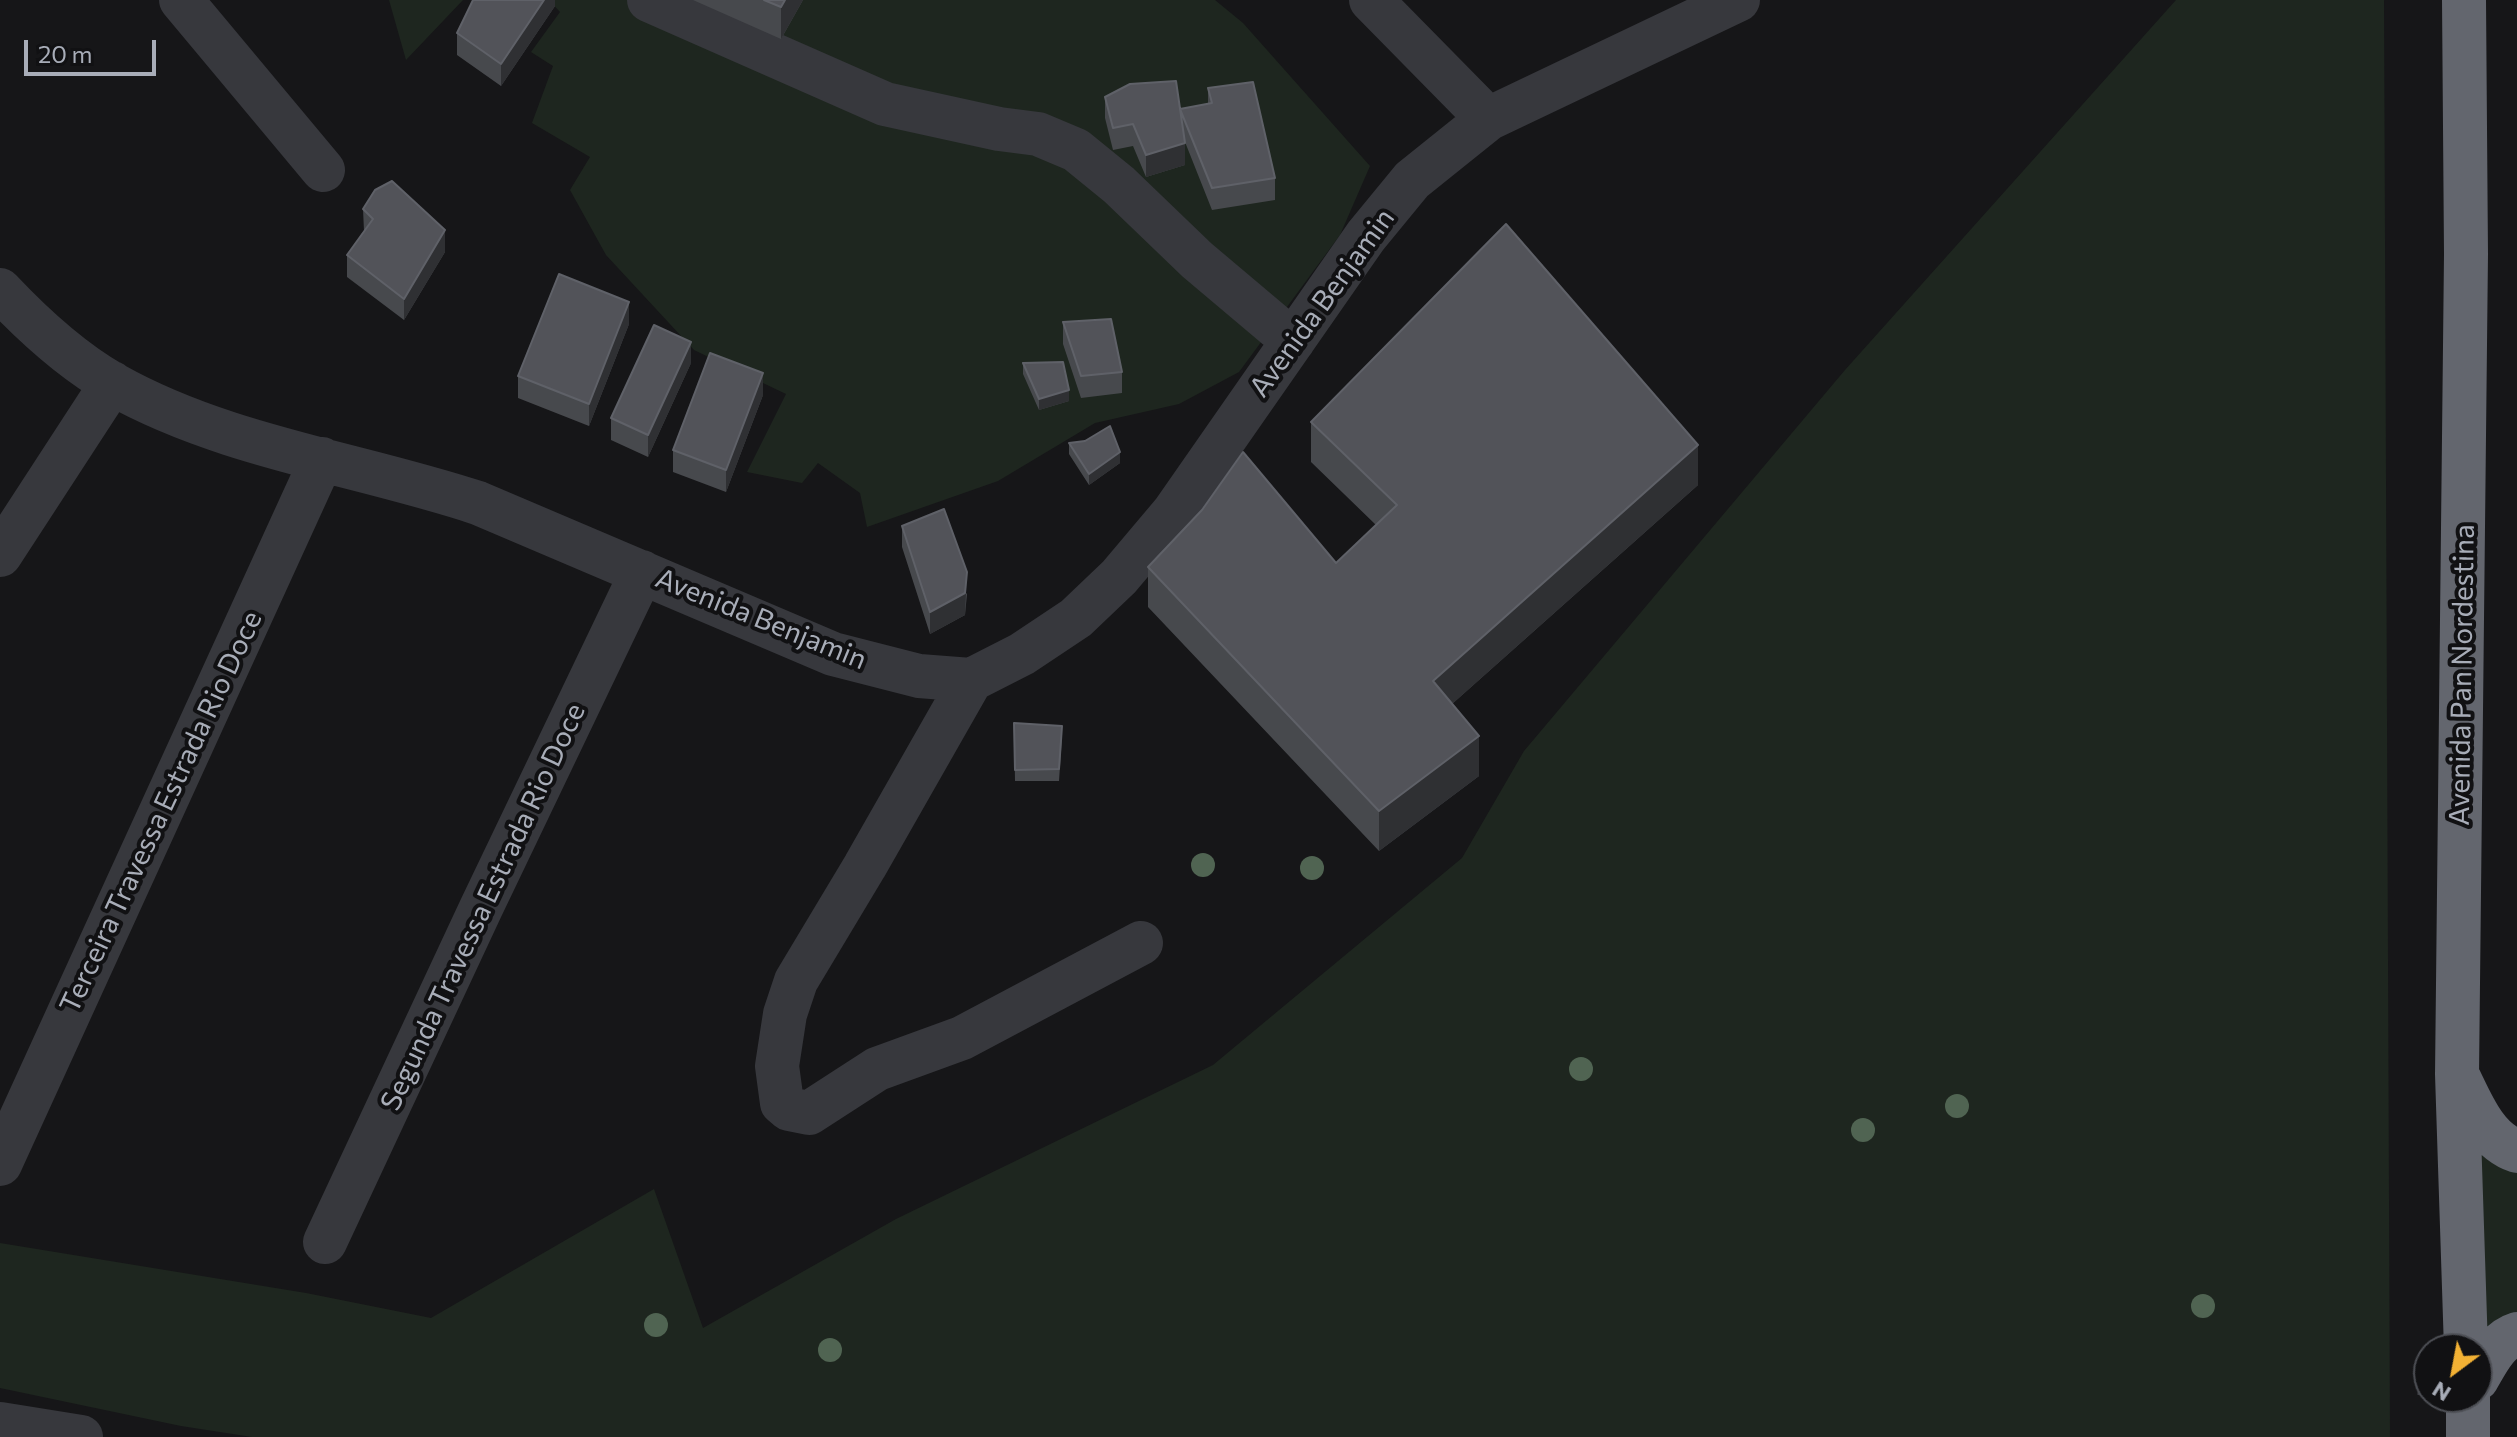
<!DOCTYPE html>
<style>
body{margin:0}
#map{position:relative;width:2517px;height:1437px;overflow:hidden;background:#161618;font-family:Commissioner,sans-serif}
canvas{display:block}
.north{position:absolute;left:2413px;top:1333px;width:80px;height:80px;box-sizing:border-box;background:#111113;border:2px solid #4d4f55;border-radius:50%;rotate:212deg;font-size:22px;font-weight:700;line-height:32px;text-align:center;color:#a8adb8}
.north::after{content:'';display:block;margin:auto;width:28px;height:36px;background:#f2b134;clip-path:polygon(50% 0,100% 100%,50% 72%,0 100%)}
.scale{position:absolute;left:24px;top:40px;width:132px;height:36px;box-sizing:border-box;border:4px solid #a8adb8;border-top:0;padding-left:10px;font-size:24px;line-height:28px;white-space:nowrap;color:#a8adb8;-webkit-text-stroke:6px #111113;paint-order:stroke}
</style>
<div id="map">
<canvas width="2517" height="1437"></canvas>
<div class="north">N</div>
<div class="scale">20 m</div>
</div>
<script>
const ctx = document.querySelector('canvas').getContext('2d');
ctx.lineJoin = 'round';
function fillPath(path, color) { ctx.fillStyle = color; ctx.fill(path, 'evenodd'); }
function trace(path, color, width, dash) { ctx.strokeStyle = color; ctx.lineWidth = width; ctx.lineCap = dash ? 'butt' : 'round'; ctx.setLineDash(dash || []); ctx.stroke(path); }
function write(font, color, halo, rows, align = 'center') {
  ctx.font = font + ' Commissioner,sans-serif'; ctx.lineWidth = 8; ctx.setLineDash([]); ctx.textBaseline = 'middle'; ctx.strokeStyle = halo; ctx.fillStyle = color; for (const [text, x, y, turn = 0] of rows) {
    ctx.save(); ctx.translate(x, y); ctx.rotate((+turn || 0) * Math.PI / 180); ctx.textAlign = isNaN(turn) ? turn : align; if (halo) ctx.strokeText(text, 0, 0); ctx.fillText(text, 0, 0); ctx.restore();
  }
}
fillPath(new Path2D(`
 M389 0H463L406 60Z
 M549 0H1215L1243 23 1370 166 1340 235 1239 372 1179 404 1095 423 998 481 867 527 860 493 818 463 802 483 747 472 786 394 694 350 606 255 570 190 590 157 532 123 553 66 531 52 560 12Z
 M2176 0H2384L2390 1437H252L181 1426 0 1388V1243L306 1293 431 1318 654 1189 703 1328 896 1219 1213 1065 1462 858 1524 751 1845 370Z
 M2481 1121 2517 1151V1336L2477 1383Z`), '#1e261f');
trace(new Path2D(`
 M2420 1395V1357`), '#3d3f44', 5, [4, 6]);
trace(new Path2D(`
 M181 0 323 170
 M649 0 885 104 999 129 1038 134 1076 150 1119 185 1197 260 1293 341
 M1371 0 1488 119
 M0 290C33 325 71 360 113 384 225 447 357 463 478 503L833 654 919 676 971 680 1022 654 1076 618 1119 577 1173 513 1366 236 1412 180 1488 119 1738 0
 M0 555 112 383
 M971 680 865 866 796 981 785 1014 777 1066 782 1103 789 1109 809 1113 877 1069 962 1038 1141 943
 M0 1164 322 459
 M325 1242 481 908 642 572
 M0 1424 81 1437`), '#37383d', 44);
trace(new Path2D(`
 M2464 0 2466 254 2457 1074 2466 1349
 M2460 1080C2473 1107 2487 1141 2517 1151
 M2477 1379C2487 1362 2497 1340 2517 1334
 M2468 1437V1397`), '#63666e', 44);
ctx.fillStyle = '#506452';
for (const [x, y] of [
 [1203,865],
 [1312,868],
 [1581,1069],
 [1957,1106],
 [1863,1130],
 [2203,1306],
 [656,1325],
 [830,1350]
]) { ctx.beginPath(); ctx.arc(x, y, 12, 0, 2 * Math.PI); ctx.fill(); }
fillPath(new Path2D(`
 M555 0V6L501 86 457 55V33Z
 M693 0H803L781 39Z
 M1208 88 1275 178V200L1212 210 1185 142V165L1146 177 1133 146 1113 150 1105 118V97L1180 111 1208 104Z
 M363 209 445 252 404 320 347 277V255L364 231Z
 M1063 322 1122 372V393L1081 398 1063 344Z
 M629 324 589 426 518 398V376Z
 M691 363 648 457 611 440V418Z
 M1023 363 1069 401 1039 410 1023 374Z
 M763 395 726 492 673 472V450Z
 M1311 422 1698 485 1452 704 1479 776 1379 851 1148 607V567L1202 510 1336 563 1376 525 1311 462Z
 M1069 443 1120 463 1089 485 1069 454Z
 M902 526 967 594 965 615 930 634 902 547Z
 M1014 723 1062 737 1059 781H1015Z`), '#47494d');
fillPath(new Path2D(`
 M544 0H555V6L501 86V64Z
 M785 0H803L781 39V7Z
 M1185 143V165L1146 177V155Z
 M445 230V252L404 320V299Z
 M629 302V324L589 426V404Z
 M691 342V363L648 457V435Z
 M763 373V395L726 492V470Z
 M1069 390V401L1039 410V399Z
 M1698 445V485L1433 721V681Z
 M1120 452V463L1089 485V474Z
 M967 572 965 615 930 634V612Z
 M1479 736V776L1379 851V811Z`), '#2f3033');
const building = new Path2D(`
 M473 0H544L501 64 457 33Z
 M764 0H785L781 7Z
 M1176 81 1185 143 1146 155 1133 124 1113 128 1105 97 1130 84Z
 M1253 82 1275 178 1212 188 1180 109 1212 103 1208 88Z
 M392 181 445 230 404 299 347 255 373 219 363 209 375 190Z
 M1506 224 1698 445 1433 681 1479 736 1379 811 1148 567 1202 510 1243 452 1336 563 1397 505 1311 422Z
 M559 274 629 302 589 404 518 376Z
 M1111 319 1122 372 1081 376 1063 322Z
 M654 325 691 342 648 435 611 418Z
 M710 353 763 373 726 470 673 450Z
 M1063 362 1069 390 1039 399 1023 363Z
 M1110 426 1120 452 1089 474 1069 443 1085 441Z
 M944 509 967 572 965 593 930 612 902 526Z
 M1014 723 1062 726 1059 769 1015 770Z`);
fillPath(building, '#525359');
trace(building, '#5f6168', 2);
write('28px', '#a8adb8', '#111113', [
 ["Avenida Benjamin",1322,303,-54],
 ["Avenida Benjamin",761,619,22],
 ["Avenida Pan Nordestina",2462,675,-89],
 ["Terceira Travessa Estrada Rio Doce",161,812,-65],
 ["Segunda Travessa Estrada Rio Doce",483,907,-65]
]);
</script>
